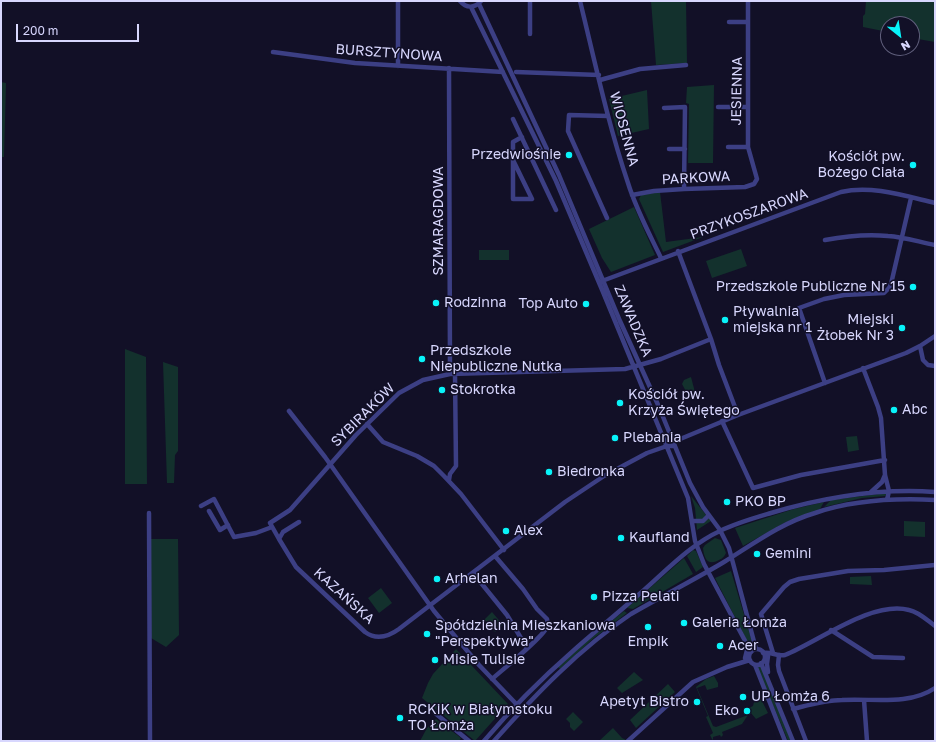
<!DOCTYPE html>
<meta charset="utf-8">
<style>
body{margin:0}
#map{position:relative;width:936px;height:742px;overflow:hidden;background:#121027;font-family:"Golos Text",sans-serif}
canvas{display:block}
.frame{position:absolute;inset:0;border:2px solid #d8d7fe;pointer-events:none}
.north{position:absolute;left:880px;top:16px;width:40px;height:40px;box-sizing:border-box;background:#121027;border:1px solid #61607d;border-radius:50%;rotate:150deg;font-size:11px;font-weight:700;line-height:16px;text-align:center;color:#d8d7fe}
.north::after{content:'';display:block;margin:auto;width:14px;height:18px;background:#08f3f9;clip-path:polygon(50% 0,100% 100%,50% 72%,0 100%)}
.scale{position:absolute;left:16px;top:24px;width:123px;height:18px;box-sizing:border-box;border:2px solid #d8d7fe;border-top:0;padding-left:5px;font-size:12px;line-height:14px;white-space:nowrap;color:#d8d7fe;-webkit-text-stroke:3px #121027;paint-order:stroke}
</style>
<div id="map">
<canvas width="936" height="742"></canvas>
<div class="frame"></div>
<div class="north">N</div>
<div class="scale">200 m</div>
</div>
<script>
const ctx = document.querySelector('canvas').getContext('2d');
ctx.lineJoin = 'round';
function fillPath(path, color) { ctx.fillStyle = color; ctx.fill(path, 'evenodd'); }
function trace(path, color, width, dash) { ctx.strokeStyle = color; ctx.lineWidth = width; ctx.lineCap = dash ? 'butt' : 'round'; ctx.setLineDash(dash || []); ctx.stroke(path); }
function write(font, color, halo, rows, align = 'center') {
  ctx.font = font + ' "Golos Text",sans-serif'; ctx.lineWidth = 3; ctx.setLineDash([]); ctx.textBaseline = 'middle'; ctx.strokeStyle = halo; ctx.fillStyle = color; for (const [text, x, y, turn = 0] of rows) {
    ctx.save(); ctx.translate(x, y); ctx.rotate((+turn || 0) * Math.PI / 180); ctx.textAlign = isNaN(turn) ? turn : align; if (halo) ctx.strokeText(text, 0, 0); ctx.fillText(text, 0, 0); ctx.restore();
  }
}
fillPath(new Path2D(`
 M651 1H686L687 63 656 65Z
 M866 1H935V42L912 38V24H888V32L863 27V16L865 14Z
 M1 82 6 83 4 157H1Z
 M714 85 713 163H688L689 104 686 103 687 87Z
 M647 90 649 129 618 136 609 99Z
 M660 192 666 242 703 237 663 252 639 199 641 195Z
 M634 207 655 255 611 272 602 258 589 229Z
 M741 249 747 266 712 278 706 261Z
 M479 250H509V260H479Z
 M125 349 146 357 147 484H125Z
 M163 362 178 367V451L175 455 174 483H167Z
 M691 377 696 396 689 397 682 384 684 380Z
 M857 436 859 450 848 452 846 437Z
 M887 493 885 496 862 498 824 507 831 500Z
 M691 496 711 521 697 530 695 508Z
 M824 502 820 509 786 522 743 546 735 528 794 509Z
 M904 521 925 522V537L904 536Z
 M715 538 721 540 726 553C724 557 723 558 719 560 708 566 704 559 703 548L705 545Z
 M151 539H178L179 635 166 647 151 638Z
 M693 550 696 551 703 567 696 572 687 556Z
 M684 558 693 574 633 609 627 608Z
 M731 571 754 648 753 649 747 641 715 578Z
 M871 576 872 585 850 584V577Z
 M381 588 392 603 379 613 368 598Z
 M624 611 627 613 594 638 560 669 558 667 586 642Z
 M492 612 503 625 495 632 484 620Z
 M456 649 508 704 475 741 422 698 428 683 433 674Z
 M761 666 791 741H788C778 716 767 692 757 667Z
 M634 672 643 680 622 693 617 688Z
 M714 676 718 683V687L707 690 705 685 697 688 713 726 716 727 748 715 742 724 722 732 723 735 721 737 720 735 713 737V740L712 739 710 735 713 733 706 717 708 716 696 687 706 679Z
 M668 684 675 692 636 728 630 720Z
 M761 699 768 713 756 719 751 713 749 708 753 706 754 702Z
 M573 712 583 722 574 731 570 727V723L566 719Z
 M436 719 461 738 459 741H420L427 728Z
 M613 728 622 738 626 740 622 741H599Z`), '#13312d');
trace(new Path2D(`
 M398 1V66
 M460 1C466 8 474 9 481 1
 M530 1V34
 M580 1C595 62 608 124 628 183 636 209 649 233 661 258
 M479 4 559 175 620 321 659 407 690 483 703 507 720 530 729 548 756 649
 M471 7 556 181 603 292 688 498 695 541 704 564 751 652
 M729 22H748
 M273 52 355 63 503 72
 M449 68 450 374
 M516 72 599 75
 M600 80 640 69 686 65
 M718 107H748
 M664 108 685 107 684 189
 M513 119 556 210
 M728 147H748
 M669 149H685
 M513 160 532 199H513V142L522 137
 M632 195 654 191 684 189 745 187 754 184 757 179 748 147V1
 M607 218 568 131 569 115 608 116
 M825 240C846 236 867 234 888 236 904 237 919 242 935 245
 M602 281 841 192C872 185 905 196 935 203
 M711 339 719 365 738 415
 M920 346 923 360 928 365 935 366
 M863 368 878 407 881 418 885 475 889 491 887 500
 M825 383 799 308 824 299 844 295 884 293 889 288 891 284 911 198
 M289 411 325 457 434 611 479 665 522 710
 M722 421 753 488 801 475 885 460
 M367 424 383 442 417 456 434 466 444 476 461 494 504 550
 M673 442 738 415 906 353 920 346 935 336
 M449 480 450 474 456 466 455 374
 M871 492 882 482 885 475
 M201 506 214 499 234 537 256 533 272 527
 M209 511 220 530 228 525
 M149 513 150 741
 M692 521H703L709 515
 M299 522 283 532 279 539 296 567 365 632C376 640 388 637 399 629L565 502 604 476 647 453 667 446H675
 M279 539 270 523 290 510 356 435 399 393 423 380 450 374 625 369 661 359 711 339 678 251
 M473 573 507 615 527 648
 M831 630 873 657 903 658
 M749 657a8 8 0 1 1 16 0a8 8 0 1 1-16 0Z
 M763 653C771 651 777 657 785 655 818 642 872 600 909 610 919 612 927 620 935 626
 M773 653 761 614 784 587 790 582 799 579 848 571 884 570 935 565
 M779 655 778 665 779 671 806 741
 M745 658 748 646
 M761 663 793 741
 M755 665 785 741
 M768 672 767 664 768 656
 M492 679C502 670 546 635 548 625L547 619 537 609 523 589 495 556
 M864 700 867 741
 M793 709C809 705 825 700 842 700 873 698 908 706 935 688
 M435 713 469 741
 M484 741C511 709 541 679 573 651 594 632 616 615 637 596 663 574 689 545 720 531 736 523 754 518 771 513 825 497 879 488 935 492
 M494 741C535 695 579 649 631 614 662 596 694 580 724 562 753 544 781 523 815 513 853 500 895 498 935 500
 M628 741 693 682 727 667 750 660`), '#3c3f84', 4.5);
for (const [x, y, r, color] of [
 [569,155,4,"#08f3f9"],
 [913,165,4,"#08f3f9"],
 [913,287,4,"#08f3f9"],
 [436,303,4,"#08f3f9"],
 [586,304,4,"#08f3f9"],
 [725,320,4,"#08f3f9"],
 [902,328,4,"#08f3f9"],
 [422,359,4,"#08f3f9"],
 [442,390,4,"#08f3f9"],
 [620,403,4,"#08f3f9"],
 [894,410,4,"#08f3f9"],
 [615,438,4,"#08f3f9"],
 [549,472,4,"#08f3f9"],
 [727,502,4,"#08f3f9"],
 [506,531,4,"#08f3f9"],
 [621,538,4,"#08f3f9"],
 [757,554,4,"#08f3f9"],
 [437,579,4,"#08f3f9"],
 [594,597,4,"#08f3f9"],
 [684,623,4,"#08f3f9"],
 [648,627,4,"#08f3f9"],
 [427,634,4,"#08f3f9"],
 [720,646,4,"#08f3f9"],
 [435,660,4,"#08f3f9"],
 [743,697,4,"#08f3f9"],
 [697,702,4,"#08f3f9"],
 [747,711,4,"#08f3f9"],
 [400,718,4,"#08f3f9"]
]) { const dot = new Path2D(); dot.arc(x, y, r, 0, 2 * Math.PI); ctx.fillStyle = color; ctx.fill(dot); trace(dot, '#121027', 1.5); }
write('14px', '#d8d7fe', '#121027', [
 ["BURSZTYNOWA",389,53,4],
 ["JESIENNA",737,91,-89],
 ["WIOSENNA",624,129,75],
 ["PARKOWA",696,178,-3],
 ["PRZYKOSZAROWA",749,214,-20],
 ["SZMARAGDOWA",439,221,-90],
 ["ZAWADZKA",633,321,67],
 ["SYBIRAKÓW",363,415,-45],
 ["KAZAŃSKA",344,596,42]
]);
write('14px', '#d8d7fe', '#121027', [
 ["Przedwiośnie",561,155,"right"],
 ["Kościół pw.",905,157,"right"],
 ["Bożego Ciała",905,173,"right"],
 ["Przedszkole Publiczne Nr 15",905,287,"right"],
 ["Rodzinna",444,303],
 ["Top Auto",578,304,"right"],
 ["Pływalnia",733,312],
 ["miejska nr 1",733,328],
 ["Miejski",894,320,"right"],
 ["Żłobek Nr 3",894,336,"right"],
 ["Przedszkole",430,351],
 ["Niepubliczne Nutka",430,367],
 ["Stokrotka",450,390],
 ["Kościół pw.",628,395],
 ["Krzyża Świętego",628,411],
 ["Abc",902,410],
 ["Plebania",623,438],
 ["Biedronka",557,472],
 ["PKO BP",735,502],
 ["Alex",514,531],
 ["Kaufland",629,538],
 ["Gemini",765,554],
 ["Arhelan",445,579],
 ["Pizza Pelati",602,597],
 ["Galeria Łomża",692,623],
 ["Spółdzielnia Mieszkaniowa",435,626],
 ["\"Perspektywa\"",435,642],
 ["Empik",648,642,"center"],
 ["Acer",728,646],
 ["Misie Tulisie",443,660],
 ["UP Łomża 6",751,697],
 ["Apetyt Bistro",689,702,"right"],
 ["RCKiK w Białymstoku",408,710],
 ["TO Łomża",408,726],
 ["Eko",739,711,"right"]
], 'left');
</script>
